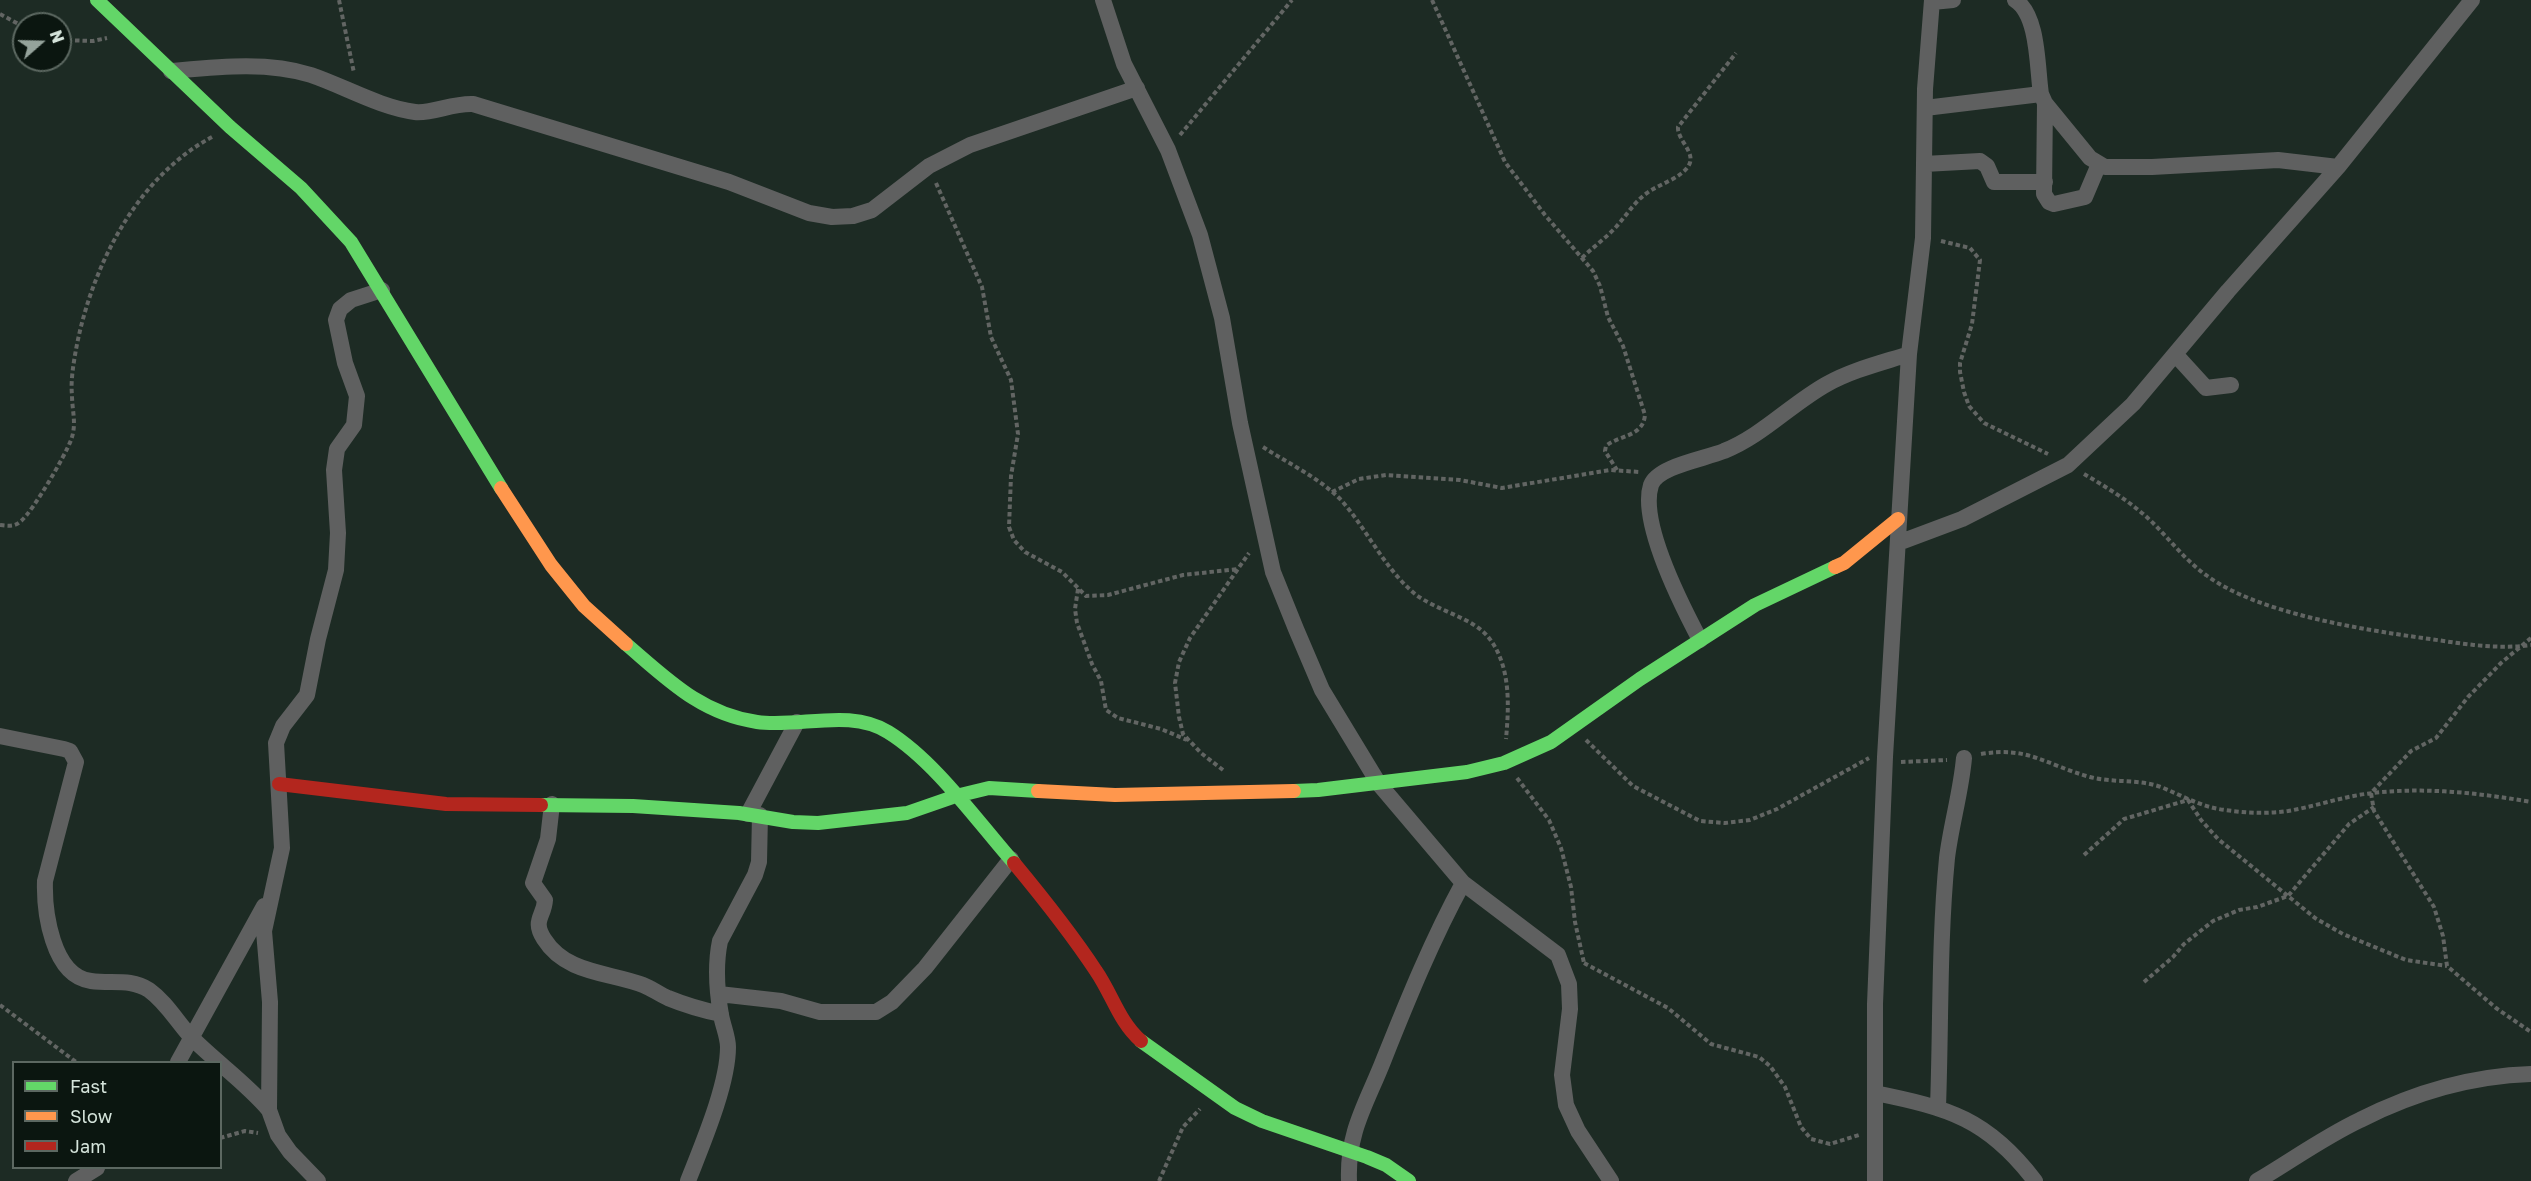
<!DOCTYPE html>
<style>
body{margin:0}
#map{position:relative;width:2531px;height:1181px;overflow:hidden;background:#1d2b24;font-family:"Golos Text",sans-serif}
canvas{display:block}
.legend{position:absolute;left:12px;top:1061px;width:210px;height:108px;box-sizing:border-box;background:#0b1610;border:2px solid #5c6861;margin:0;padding:8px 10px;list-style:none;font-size:18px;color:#d5e4db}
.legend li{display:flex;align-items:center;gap:12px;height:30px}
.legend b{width:30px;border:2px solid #5c6861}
.north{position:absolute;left:12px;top:12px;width:60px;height:60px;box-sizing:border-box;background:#0b1610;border:2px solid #5c6861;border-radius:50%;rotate:70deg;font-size:16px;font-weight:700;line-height:24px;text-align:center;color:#d5e4db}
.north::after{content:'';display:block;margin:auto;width:21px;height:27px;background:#95a39b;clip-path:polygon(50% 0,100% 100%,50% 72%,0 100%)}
</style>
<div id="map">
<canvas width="2531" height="1181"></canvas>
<ul class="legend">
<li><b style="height:8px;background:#63d668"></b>Fast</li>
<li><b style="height:8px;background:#ff974d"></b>Slow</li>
<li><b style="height:8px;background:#b3261e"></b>Jam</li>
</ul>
<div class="north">N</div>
</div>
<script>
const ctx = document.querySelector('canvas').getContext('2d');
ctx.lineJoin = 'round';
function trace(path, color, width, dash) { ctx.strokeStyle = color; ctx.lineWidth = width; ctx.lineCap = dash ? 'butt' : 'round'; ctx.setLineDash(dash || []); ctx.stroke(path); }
trace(new Path2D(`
 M339 0 354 73
 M1432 0 1505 162 1545 215 1593 271 1600 286 1608 317 1623 346 1645 415C1643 437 1619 435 1606 446L1605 451 1617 470
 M0 14 24 27
 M60 40 93 41 107 38
 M1180 135 1292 0
 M936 183 982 287 991 337 1011 380 1018 434 1011 476 1009 527 1014 540 1025 552 1062 572 1086 596 1108 595 1183 575 1238 569
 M1941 241 1970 248 1980 260 1972 324 1960 363V372L1964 392 1969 406 1984 423 2048 454
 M1582 258C1593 247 1606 238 1616 227 1627 215 1634 202 1647 193 1659 184 1682 178 1689 165 1696 152 1677 140 1678 127L1736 53
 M1263 447C1289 464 1320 478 1342 501 1368 531 1384 568 1415 594 1437 611 1474 618 1489 638 1511 666 1509 706 1506 739
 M2084 474C2108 488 2134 504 2154 524 2171 541 2186 561 2206 575 2257 613 2359 629 2423 638 2459 643 2494 650 2531 645
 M1332 492 1359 479 1386 475 1460 480 1502 488 1610 470 1640 472
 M0 525C8 526 15 527 21 521 33 511 65 456 71 440 77 424 72 411 72 395 71 386 72 376 73 368 85 280 131 180 212 137
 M1078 589 1075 609 1077 623 1092 664 1101 681 1106 710 1118 718 1161 729 1187 740
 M2531 638 2501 663 2468 697 2436 738 2411 751 2371 793 2374 811 2434 907 2443 936 2447 966 2496 1008 2531 1032
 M1586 740 1633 786 1700 821 1725 823 1750 820 1777 809 1869 758
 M1981 754C2029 746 2046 765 2090 777 2113 783 2139 779 2161 787 2183 796 2201 807 2225 810 2246 813 2268 814 2288 811 2317 806 2344 796 2373 793 2426 787 2479 793 2531 802
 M1901 762 1947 760
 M1223 770 1201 753 1183 734 1179 717 1175 683 1179 662 1190 638 1249 553
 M1517 778 1549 820 1561 848 1571 887 1575 922 1584 963
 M2084 855 2124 819 2188 800 2201 820 2218 839 2315 918 2343 934 2406 960 2447 966
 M1584 963 1668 1008 1711 1044 1759 1057 1770 1066 1785 1087 1801 1127 1811 1139 1830 1144 1859 1135
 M2144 982 2173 957 2184 944 2213 921 2239 910 2257 907 2288 896 2349 824 2374 807
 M0 1005 76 1062
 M220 1138 245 1131 258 1133
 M1159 1181 1183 1127 1200 1109`), '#626563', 4, [4.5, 3]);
trace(new Path2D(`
 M1103 0 1124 64 1168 150 1200 235 1222 318 1240 423 1273 572 1296 629 1322 690 1379 784 1463 883 1558 955 1569 984 1570 1009 1562 1075 1566 1105 1578 1131 1611 1181
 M2015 0C2039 15 2037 69 2041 94L2045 103 2090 158 2105 167H2152L2278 160 2338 167
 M1932 2 1953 0
 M171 71C216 67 267 61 311 75 346 87 379 107 415 112 432 114 452 103 473 104L729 182 809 213 832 217 853 216 872 210 929 166 970 145 1137 88
 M2045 103 2044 194 2049 202 2054 204 2085 197 2099 164
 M1925 108 2041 94
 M1924 164 1980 161 1987 166 1994 182H2045
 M2175 354 2206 388 2231 385
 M1898 543 1962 519 2068 465 2133 404 2228 291 2338 167 2472 0
 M1700 640C1682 606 1639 522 1651 485 1658 466 1705 459 1724 451 1762 436 1791 404 1827 384 1852 370 1881 363 1909 354
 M0 736 64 749 70 751 76 762 45 881C44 911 52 976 91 981 112 984 130 978 149 990 167 1003 177 1022 192 1038 217 1063 246 1083 269 1110
 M552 804 548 839 533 883 545 900C544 917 532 920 544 939 566 974 609 972 643 985 651 988 659 994 668 998 685 1005 702 1010 721 1014
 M748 814 797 722
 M719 994 781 1001 820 1012H876L892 1002 925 968 1011 859
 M178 1062 264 906
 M1875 1093C1949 1108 1988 1119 2035 1181
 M1938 1107C1941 1024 1939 941 1947 858 1951 825 1961 792 1964 758
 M76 1181 97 1168
 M318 1181 290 1152 278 1135 269 1110 270 1002 264 931 282 848 276 743 283 726 307 695 318 639 336 570 338 533 334 470 337 449 354 425 357 396 345 363 336 320 340 309 351 300 382 290
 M688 1181C702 1145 728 1085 728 1047 728 1037 723 1026 721 1015 717 992 715 965 720 941L755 875 759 862 760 815
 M1349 1181C1347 1131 1367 1103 1384 1059 1408 999 1432 940 1463 883
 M1875 1181V1004L1885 757 1909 354 1923 238 1925 89 1932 0
 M2257 1181C2291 1161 2324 1137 2360 1120 2413 1093 2471 1076 2531 1074`), '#5f6060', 16);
trace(new Path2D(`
 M97 0 230 127 301 188 351 242 501 488
 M626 644C667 679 701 714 757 722 799 728 850 708 888 732 935 761 977 821 1014 863
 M1294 791 1318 790 1467 772 1504 763 1551 742 1640 679 1755 605 1835 567
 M541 805 633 806 739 813 793 822 818 823 907 813 956 796 989 788 1038 791
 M1141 1041 1235 1108 1262 1121 1367 1157 1386 1165 1409 1181`), '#63d668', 14);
trace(new Path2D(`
 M501 488 551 565 584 606 626 644
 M1835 567 1844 563 1898 519
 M1038 791 1115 795 1294 791`), '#ff974d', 14);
trace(new Path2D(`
 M279 784 446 804 541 805
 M1014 863C1043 898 1071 933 1096 971 1112 994 1119 1022 1141 1041`), '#b3261e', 14);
</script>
